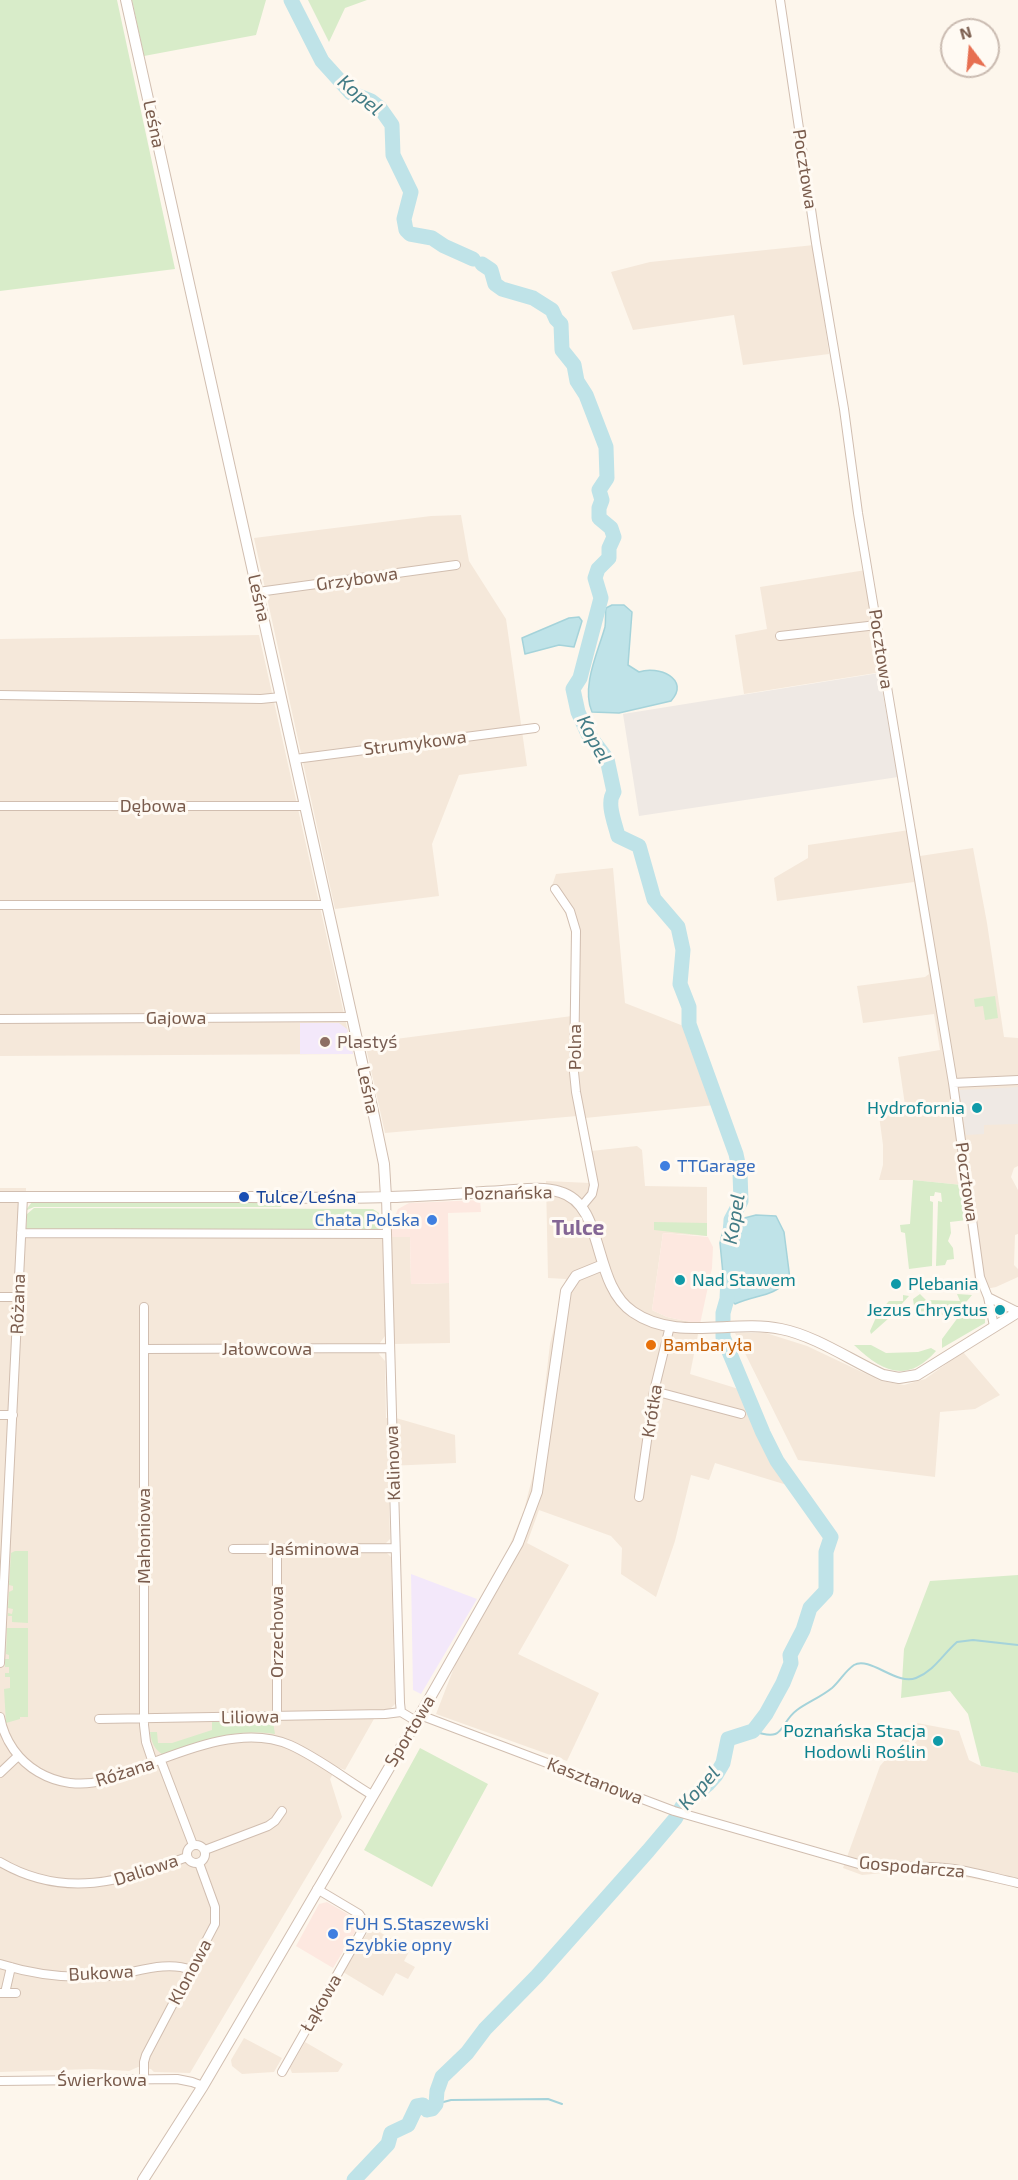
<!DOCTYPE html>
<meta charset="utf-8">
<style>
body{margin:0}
#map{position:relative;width:1018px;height:2180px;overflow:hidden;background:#fdf6ec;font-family:"Exo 2",sans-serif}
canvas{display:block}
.north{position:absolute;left:940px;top:18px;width:60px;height:60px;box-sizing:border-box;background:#fffaf3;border:2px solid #cabbb1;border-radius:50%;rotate:344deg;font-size:16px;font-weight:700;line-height:24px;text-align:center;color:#7a5c4d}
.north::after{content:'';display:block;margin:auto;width:21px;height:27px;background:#e76f51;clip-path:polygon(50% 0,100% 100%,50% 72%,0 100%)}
</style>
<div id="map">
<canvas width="1018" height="2180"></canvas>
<div class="north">N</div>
</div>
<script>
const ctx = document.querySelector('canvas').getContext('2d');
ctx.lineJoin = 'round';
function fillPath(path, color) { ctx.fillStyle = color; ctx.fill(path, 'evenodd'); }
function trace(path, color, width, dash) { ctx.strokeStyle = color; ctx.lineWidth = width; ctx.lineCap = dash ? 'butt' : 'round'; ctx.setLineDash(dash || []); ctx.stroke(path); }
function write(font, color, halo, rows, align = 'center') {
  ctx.font = font + ' "Exo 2",sans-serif'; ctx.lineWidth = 6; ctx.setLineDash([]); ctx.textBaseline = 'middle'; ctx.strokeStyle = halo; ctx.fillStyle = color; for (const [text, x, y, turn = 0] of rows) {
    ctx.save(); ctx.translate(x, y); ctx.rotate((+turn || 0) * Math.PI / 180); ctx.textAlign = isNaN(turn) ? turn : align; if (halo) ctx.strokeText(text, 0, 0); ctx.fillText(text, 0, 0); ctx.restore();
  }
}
fillPath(new Path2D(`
 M814 245 829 354 743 365 734 315 633 330 611 272 650 262Z
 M461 515 469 561 506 619 527 766 459 775 432 844 439 896 335 909 254 538 431 516Z
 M872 569 888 671 744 694 735 635 767 629 760 587Z
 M259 635 353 1054 0 1056V639Z
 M916 829 920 856 973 848 987 923 1004 1037 1018 1038V1166L1014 1168 1011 1177 1018 1190V1234L1015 1235 1014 1265 1018 1269V1277L996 1287 976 1291 962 1185 913 1180H879L883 1165V1145L878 1108 905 1105 898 1057 940 1050 934 1014 863 1023 857 986 925 977 929 974 914 882 777 901 774 878 808 858V845Z
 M613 868 625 1003 686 1027 715 1105 585 1118 591 1151 637 1146 642 1150 645 1186 707 1187V1236L663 1233 652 1310 667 1317 700 1324 690 1374 742 1390 787 1485 715 1463 709 1480 691 1475 675 1541 656 1597 621 1574 622 1548 611 1536 539 1510 527 1543 569 1565 518 1654 599 1693 567 1761 436 1714 480 1601 500 1569 524 1510 536 1463 550 1344 566 1279 548 1278 546 1181 590 1183 577 1116 385 1133 365 1043 572 1016 573 932 562 906 551 889 556 874Z
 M0 1188H26V1230L410 1236 411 1284 449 1283 450 1343 395 1344 394 1336H385L380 1343 379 1354 385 1361 386 1418H396L455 1435 456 1463 388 1466 390 1539 385 1544V1551L391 1557 395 1704 389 1710H379L345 1770 337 1767 330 1779 342 1817 190 2073 154 2072 151 2069 138 2067 129 2071 92 2069 0 2072Z
 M735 1333H766L807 1346 881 1381 904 1385 925 1379 963 1352 1000 1395 975 1409 940 1412 935 1477 798 1460Z
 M917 1723 959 1731 969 1760 981 1766 1018 1773V1887L933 1871 928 1877 915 1874 914 1870 862 1875 843 1868 880 1766Z
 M371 1927 410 1950 404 1961 415 1967 408 1979 396 1973 383 1996 343 1972Z
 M244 2038 282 2058 274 2072 242 2074 232 2066 231 2060Z
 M305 2042 343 2064 338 2072 292 2073 290 2068Z`), '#f5e8da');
fillPath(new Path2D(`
 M480 1200 481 1212 448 1213 449 1283 411 1284 410 1237H391V1219L394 1218 398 1209 409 1203Z
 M663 1233 708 1237 713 1247 712 1268 700 1324 667 1317 652 1310Z
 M327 1902 356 1919 358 1927 333 1968 296 1946 319 1904Z`), '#fde8e0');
fillPath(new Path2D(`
 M879 673 898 777 639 816 623 714Z
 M1018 1087V1124L984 1125V1134L966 1135 959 1090Z`), '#efe9e4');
fillPath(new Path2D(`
 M300 1023H339L347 1029 353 1054H300Z
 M411 1574 477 1599 421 1694 413 1690Z`), '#f3e8fa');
fillPath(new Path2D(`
 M0 0H117L175 269 0 291Z
 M132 0H266L256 35 144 56Z
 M308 0H367L345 8 329 42Z
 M995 996 998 1018 985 1020 983 1006 975 1007 974 999Z
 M913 1180 962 1185 967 1220 950 1222 951 1233 948 1241 953 1248 954 1259 947 1260 945 1265 936 1266 938 1201 942 1202 941 1193 935 1192 934 1196H930V1201L933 1202 932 1266 909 1269 905 1233 901 1232 900 1225 910 1224Z
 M283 1201 281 1207H34L25 1211 32 1202Z
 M34 1208 373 1209 379 1213V1227L383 1231H26L27 1214Z
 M654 1222 707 1223V1236L654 1230Z
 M920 1294 926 1300 960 1301 957 1294 972 1295 957 1313 919 1317 915 1313 913 1299Z
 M903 1295 909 1296 889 1318 871 1334 870 1331 878 1313 889 1301H903Z
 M985 1313V1323L942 1348V1339L959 1316Z
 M854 1345H871L886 1353 918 1352 931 1348 936 1351C907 1384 882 1372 854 1345Z
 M15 1551H28V1623L12 1622V1616H8V1613L12 1614 13 1609 8 1608 9 1592 13 1590V1586L9 1585 11 1553Z
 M1018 1575V1773L981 1766 968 1714 950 1691 901 1698 904 1649 930 1581Z
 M7 1628H28V1717H20V1719L6 1723 4 1689 10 1688V1677H5V1673H9V1667H5V1659H9V1655L6 1654Z
 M212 1722H273L275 1734C235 1729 211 1738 175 1751L174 1750 162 1754C154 1749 151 1741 150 1732H157L158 1743H172L212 1730Z
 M420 1748 488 1784 432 1887 364 1850Z`), '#d8ecc9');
const water = new Path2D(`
 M612 605H624L632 612 628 665 639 672C658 665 691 679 671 701L619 713 592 712C581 687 598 652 605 627 606 620 605 614 606 608Z
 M579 617 582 621 574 647 559 645 525 654 522 638 569 618Z
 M756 1215 776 1216 784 1232 790 1279C772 1298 757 1294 735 1304L725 1295 720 1243 725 1223Z`);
fillPath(water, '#bfe3e8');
trace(water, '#a5d3da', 1.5);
trace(new Path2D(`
 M753 1731C787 1743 778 1724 797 1710 808 1702 821 1697 832 1688 840 1681 845 1671 854 1665 870 1656 897 1686 916 1678 934 1671 943 1654 957 1642L973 1640 1018 1645
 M436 2104 451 2100 548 2099 562 2104`), '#a5d3da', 2);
trace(new Path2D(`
 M291 0 322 61 351 93 371 101 380 108 392 125 393 155 411 192 404 219 406 230 410 234 432 238 444 246 473 259
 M482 264 491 270 495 284 502 289 533 298 552 310 556 319 561 324 562 350 574 365 577 381 586 395 606 447 607 478 599 490 602 500 599 508V518L611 528 614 537 609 548V558L598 569 595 578 601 598 580 678 573 689 578 712 588 734 607 759 614 792C606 803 615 823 618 836L639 846 654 899 678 927 683 950 680 984 689 1007V1024L736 1154 740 1173 741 1201 731 1220 730 1239
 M354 2180 388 2144 391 2133 408 2125 417 2106 423 2105 427 2110 432 2109 436 2104 437 2091 442 2077 467 2053 485 2029 537 1976 648 1851 675 1819 683 1805 708 1784 716 1775 723 1763 728 1739 753 1731 766 1714 783 1683 791 1663 790 1655 803 1630 810 1608 826 1591V1552L831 1537 777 1461 763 1433 723 1337V1313L727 1299 728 1278`), '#bfe3e8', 15);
const minor = new Path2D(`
 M780 0 816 243 844 409 858 513 953 1083 980 1277 988 1297 1018 1312
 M258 592 456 565
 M780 636 877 625
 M0 695 261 699 281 697
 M295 759 535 728
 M0 806H305
 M555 889 570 911 576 931 574 1072 576 1092 594 1185 592 1194 582 1206
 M0 905H327
 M0 1019 352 1017
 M953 1083 1018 1080
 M386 1197 400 1703 401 1712 416 1721
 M21 1233 387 1234
 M0 1297H18
 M988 1297 994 1326
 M144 1307V1725L146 1742 153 1763
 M144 1349 390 1348
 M654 1391 741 1414
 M0 1415H13
 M639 1497 654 1391 670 1326
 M233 1549 395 1548
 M277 1549V1716
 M0 1663 23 1197
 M420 1715 674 1811 862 1865C890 1869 917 1865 945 1868 969 1870 994 1878 1018 1883
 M0 1717C9 1766 58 1794 105 1780 159 1763 234 1720 290 1745 319 1758 345 1779 372 1795
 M99 1719 385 1714 401 1712
 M161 1761 193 1845
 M0 1773 18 1756
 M187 1854a9 9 0 1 1 18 0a9 9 0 1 1-18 0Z
 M205 1850 268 1826 275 1821 282 1811
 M0 1862C65 1900 123 1881 187 1857
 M0 1964C35 1975 73 1979 109 1976 135 1973 166 1960 191 1970
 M0 1993H5L11 1967
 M5 1993H16
 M282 2072 363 1929V1920L359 1914 317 1889
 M144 2079V2062L146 2055 215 1924V1907L199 1863
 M0 2081 177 2079 192 2082 203 2086`);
const tertiary = new Path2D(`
 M126 0 374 1116 384 1164 386 1197
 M0 1197C83 1197 166 1197 249 1197 296 1197 343 1199 390 1197 427 1196 465 1193 502 1191 520 1190 542 1186 560 1192 606 1205 591 1284 633 1312 676 1342 733 1319 781 1329 816 1336 850 1360 883 1375L899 1378 917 1375 1018 1312
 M143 2180 203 2086 427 1703 518 1543 537 1492 566 1291 576 1276 603 1265`);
trace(minor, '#d1beb0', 10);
trace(tertiary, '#d1beb0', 12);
trace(minor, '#fff', 8);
trace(tertiary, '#fff', 10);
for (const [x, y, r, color] of [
 [325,1042,6,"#8d6e63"],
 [977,1108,6,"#0f9aa8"],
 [665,1166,6,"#3f7fe0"],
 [244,1197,6,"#1a4fb4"],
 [432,1220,6,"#3f7fe0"],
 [680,1280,6,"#0f9aa8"],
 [896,1284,6,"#0f9aa8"],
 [1000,1310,6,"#0f9aa8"],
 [651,1345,6,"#e8710a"],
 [938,1741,6,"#0f9aa8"],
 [333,1934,6,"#3f7fe0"]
]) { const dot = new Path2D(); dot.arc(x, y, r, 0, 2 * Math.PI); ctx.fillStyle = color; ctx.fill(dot); trace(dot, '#fffaf3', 2); }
write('18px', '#7a5c4d', '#fffaf3', [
 ["Leśna",154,124,78],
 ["Pocztowa",805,169,81],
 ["Grzybowa",357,579,-8],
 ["Leśna",259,598,77],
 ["Pocztowa",881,649,81],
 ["Strumykowa",415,743,-7],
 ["Dębowa",153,806],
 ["Gajowa",176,1018],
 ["Polna",575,1047,-90],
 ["Leśna",368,1090,78],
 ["Pocztowa",967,1182,82],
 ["Poznańska",508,1193,-1],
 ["Różana",18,1304,-88],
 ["Jałowcowa",267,1349],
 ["Krótka",652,1411,-81],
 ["Kalinowa",393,1463,-92],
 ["Mahoniowa",144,1536,-90],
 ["Jaśminowa",314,1549],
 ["Orzechowa",277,1632,-90],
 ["Liliowa",250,1717,-1],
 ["Sportowa",410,1731,-59],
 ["Różana",125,1772,-18],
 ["Kasztanowa",595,1781,21],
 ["Gospodarcza",912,1867,5],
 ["Daliowa",146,1870,-18],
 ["Klonowa",190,1972,-62],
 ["Bukowa",101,1973,-3],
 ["Łąkowa",321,2003,-60],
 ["Świerkowa",102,2080]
]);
write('18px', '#785e54', '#fffaf3', [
 ["Plastyś",337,1042]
], 'left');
write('18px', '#0d838f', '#fffaf3', [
 ["Hydrofornia",965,1108],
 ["Nad Stawem",692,1280,"left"],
 ["Plebania",908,1284,"left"],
 ["Jezus Chrystus",988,1310],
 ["Poznańska Stacja",926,1731],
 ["Hodowli Roślin",926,1752]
], 'right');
write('18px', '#366cbe', '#fffaf3', [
 ["TTGarage",677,1166],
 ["Chata Polska",420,1220,"right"],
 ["FUH S.Staszewski",345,1924],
 ["Szybkie opny",345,1945]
], 'left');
write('18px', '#164399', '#fffaf3', [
 ["Tulce/Leśna",256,1197]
], 'left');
write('18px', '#c56008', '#fffaf3', [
 ["Bambaryła",663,1345]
], 'left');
write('italic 20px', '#437c86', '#fffaf3', [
 ["Kopel",360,95,40],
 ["Kopel",594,739,62],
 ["Kopel",734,1219,-81],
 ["Kopel",699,1788,-48]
]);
write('bold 21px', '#846695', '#fffaf3', [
 ["Tulce",578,1228]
]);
</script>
